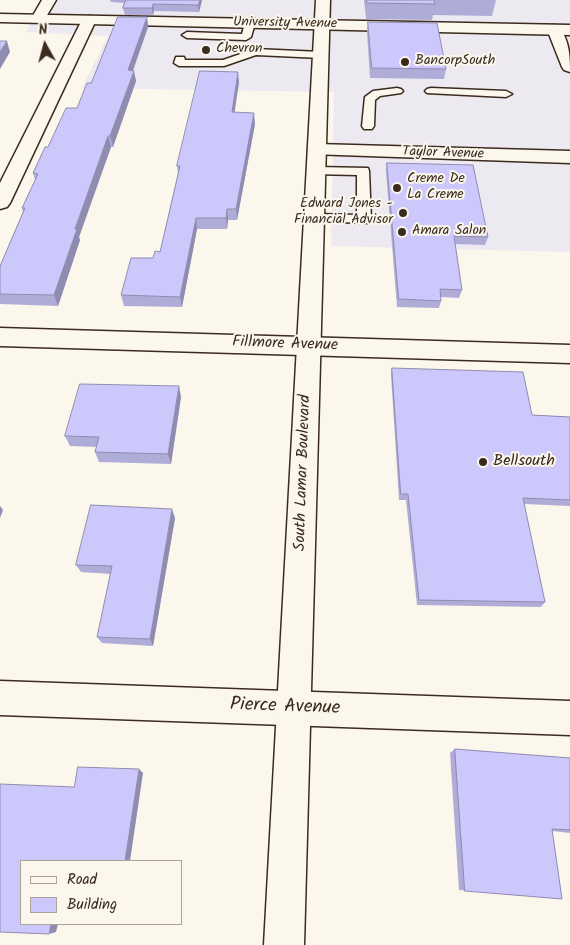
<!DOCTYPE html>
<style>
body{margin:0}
#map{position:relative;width:570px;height:945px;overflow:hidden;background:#fbf7ec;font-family:Kalam,sans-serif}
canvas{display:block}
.legend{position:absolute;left:20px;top:860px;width:162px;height:65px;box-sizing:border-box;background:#fbf7ec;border:1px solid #aea59a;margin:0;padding:6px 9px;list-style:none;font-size:15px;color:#3b2a1e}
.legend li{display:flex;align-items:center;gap:10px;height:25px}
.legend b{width:25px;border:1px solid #aea59a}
.north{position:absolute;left:20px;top:20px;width:50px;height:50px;-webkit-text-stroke:4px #fbf7ec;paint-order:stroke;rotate:353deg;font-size:14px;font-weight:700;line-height:20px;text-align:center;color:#3b2a1e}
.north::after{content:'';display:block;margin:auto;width:18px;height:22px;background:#3b2a1e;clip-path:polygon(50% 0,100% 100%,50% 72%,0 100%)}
</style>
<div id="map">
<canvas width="570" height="945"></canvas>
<ul class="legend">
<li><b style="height:6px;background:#fbf7ec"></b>Road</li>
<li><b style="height:14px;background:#cdc8fb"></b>Building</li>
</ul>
<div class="north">N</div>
</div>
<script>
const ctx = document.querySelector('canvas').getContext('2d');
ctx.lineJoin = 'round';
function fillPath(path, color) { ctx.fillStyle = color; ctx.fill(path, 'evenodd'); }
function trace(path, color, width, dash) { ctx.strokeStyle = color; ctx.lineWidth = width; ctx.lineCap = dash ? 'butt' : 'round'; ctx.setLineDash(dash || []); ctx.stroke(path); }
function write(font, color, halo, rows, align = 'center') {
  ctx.font = font + ' Kalam,sans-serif'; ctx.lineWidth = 4; ctx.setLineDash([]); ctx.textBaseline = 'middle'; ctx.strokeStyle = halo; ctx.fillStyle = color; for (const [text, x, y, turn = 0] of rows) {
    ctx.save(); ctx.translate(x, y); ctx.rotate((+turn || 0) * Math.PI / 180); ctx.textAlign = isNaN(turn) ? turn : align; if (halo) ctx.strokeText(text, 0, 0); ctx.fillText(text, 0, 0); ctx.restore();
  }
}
fillPath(new Path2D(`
 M45 0H570V252L331 246 334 92 82 88 108 36 26 32Z`), '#ede9f0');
const service = new Path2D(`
 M250 20 255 23 251 37 246 40 187 38 182 35 187 32 242 34 245 23Z
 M255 49 321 52 326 55 321 58 256 55 224 66H179L174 63 176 57H184L185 60H223Z
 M397 88 401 89 403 91 401 93 380 96 375 100 374 126 372 129H364L362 126 365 97 373 91Z
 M431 88 506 91 512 94 506 97 427 93 425 91 427 89Z
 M316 167 368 168 369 171 371 220 369 223 309 221 307 218 309 215 314 214 357 215V175L311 174 310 171 311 168Z`);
const minor = new Path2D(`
 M42 0H56L43 22H33L31 19Z
 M89 16 94 17 96 20 10 203 7 207 0 209V183L82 20 84 17Z
 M554 25 559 26C569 41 570 54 570 72L564 70 562 67 547 29 549 26Z
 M317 144 570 151V163L310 154 308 150 310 146Z
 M0 328 570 345V363L0 346Z
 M0 681 570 701V735L0 715Z`);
const tertiary = new Path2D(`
 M316 0H330L304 945H264Z`);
const secondary = new Path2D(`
 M0 14 570 25V35L0 22Z`);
trace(service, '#3b2a1e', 3);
trace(minor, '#3b2a1e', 3);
trace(tertiary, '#3b2a1e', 3);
trace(secondary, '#3b2a1e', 3);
fillPath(service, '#fbf7ec');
fillPath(minor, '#fbf7ec');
fillPath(tertiary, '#fbf7ec');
fillPath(secondary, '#fbf7ec');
fillPath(new Path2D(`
 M110 0H202L199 12 154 11 153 15H125L123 8 125 3 111 2Z
 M364 0H496L492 16 433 15 432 20 366 19Z
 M147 17 148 27 133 71 136 81 113 147H111L79 237 80 240 58 306 0 304V266L23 212 22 208 35 180 33 173 48 147 77 108 91 83Z
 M368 22 446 69 444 79 370 78 367 32Z
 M239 82 234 112 255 124 237 220H228L227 229H197L182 307 124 306 121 295 153 258 160 252 178 174 177 166Z
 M387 163 488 237 485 245 455 244 462 290 459 298 441 297V301L439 308 397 307 386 171Z
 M392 368 532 415 570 417V506L524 504 545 602 541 607 417 605 406 500H399L391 375Z
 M181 397 171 464 99 462 95 452 97 447 70 446 65 436Z
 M175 518 153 646 102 643 97 637 111 574 81 572 76 565Z
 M455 749 570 758V833L552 831 562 899 459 890 450 753Z`), '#b0acd8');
fillPath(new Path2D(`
 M200 0H202L199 12 198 5Z
 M153 4 154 11 153 15 152 8Z
 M147 17 148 27 129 81 128 70Z
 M7 41 10 52 0 69V52Z
 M134 71 136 81 113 147 110 136Z
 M238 72 239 82 233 123 232 112Z
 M254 113 255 124 237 220 236 209Z
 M108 136 111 147 79 237 80 240 58 306 54 295 75 229Z
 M227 209 228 220 227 229 226 218Z
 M196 218 197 229 182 307 180 297Z
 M179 386 181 397 171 464 168 454Z
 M0 506 3 510 0 518Z
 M172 509 175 518 153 646 150 639Z
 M139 769 143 773 130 861H125Z
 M51 924H58L56 932 49 934Z`), '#908cb0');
const building = new Path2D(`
 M126 0H200L198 5 153 4 152 8H123Z
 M367 0H434L435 4 367 3Z
 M118 17H147L128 70 134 71 110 136H108L75 229H77L54 295 0 294V266L25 208H22L38 174 33 173 45 147H48L66 108H77L87 83H91Z
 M368 22 437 23 446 69 372 68Z
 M0 41H7L0 52Z
 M200 71 238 72 232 112 254 113 236 209H227L226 218H196L180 297 121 295 131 258H153L155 251 160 252 180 166H177Z
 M387 163 473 165 488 237 454 236 462 290 440 289 441 301 399 299Z
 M392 368 523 372 532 415 570 417V500L523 498 545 602 419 600 408 494H401Z
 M80 384 179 386 168 454 95 452 99 437 65 436Z
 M91 505 172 509 150 639 97 637 112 566 76 565Z
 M455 749 570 758V830L552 829 562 899 465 891Z
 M78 767 139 769 125 861H21V924H51L49 934 0 932V784L74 787Z`);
fillPath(building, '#cdc8fb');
trace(building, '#908cb0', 1);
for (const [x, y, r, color] of [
 [206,50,5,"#3b2a1e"],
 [405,62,5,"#3b2a1e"],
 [397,188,5,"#3b2a1e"],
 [403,213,5,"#3b2a1e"],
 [402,232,5,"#3b2a1e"],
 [483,462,5,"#3b2a1e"]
]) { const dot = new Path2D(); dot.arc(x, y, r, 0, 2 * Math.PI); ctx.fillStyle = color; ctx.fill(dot); trace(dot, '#fbf7ec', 2); }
write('14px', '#3b2a1e', '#fbf7ec', [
 ["University Avenue",285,24,1],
 ["Taylor Avenue",443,154,2]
]);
write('14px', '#3b2a1e', '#fbf7ec', [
 ["Chevron",216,50],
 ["BancorpSouth",415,62],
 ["Creme De",407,180],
 ["La Creme",407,196],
 ["Edward Jones -",393,205,"right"],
 ["Financial Advisor",393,221,"right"],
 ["Amara Salon",412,232]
], 'left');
write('16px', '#3b2a1e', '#fbf7ec', [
 ["Fillmore Avenue",285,345,2],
 ["South Lamar Boulevard",304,473,-88]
]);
write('16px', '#3b2a1e', '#fbf7ec', [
 ["Bellsouth",493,462]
], 'left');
write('19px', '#3b2a1e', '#fbf7ec', [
 ["Pierce Avenue",285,708,2]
]);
</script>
